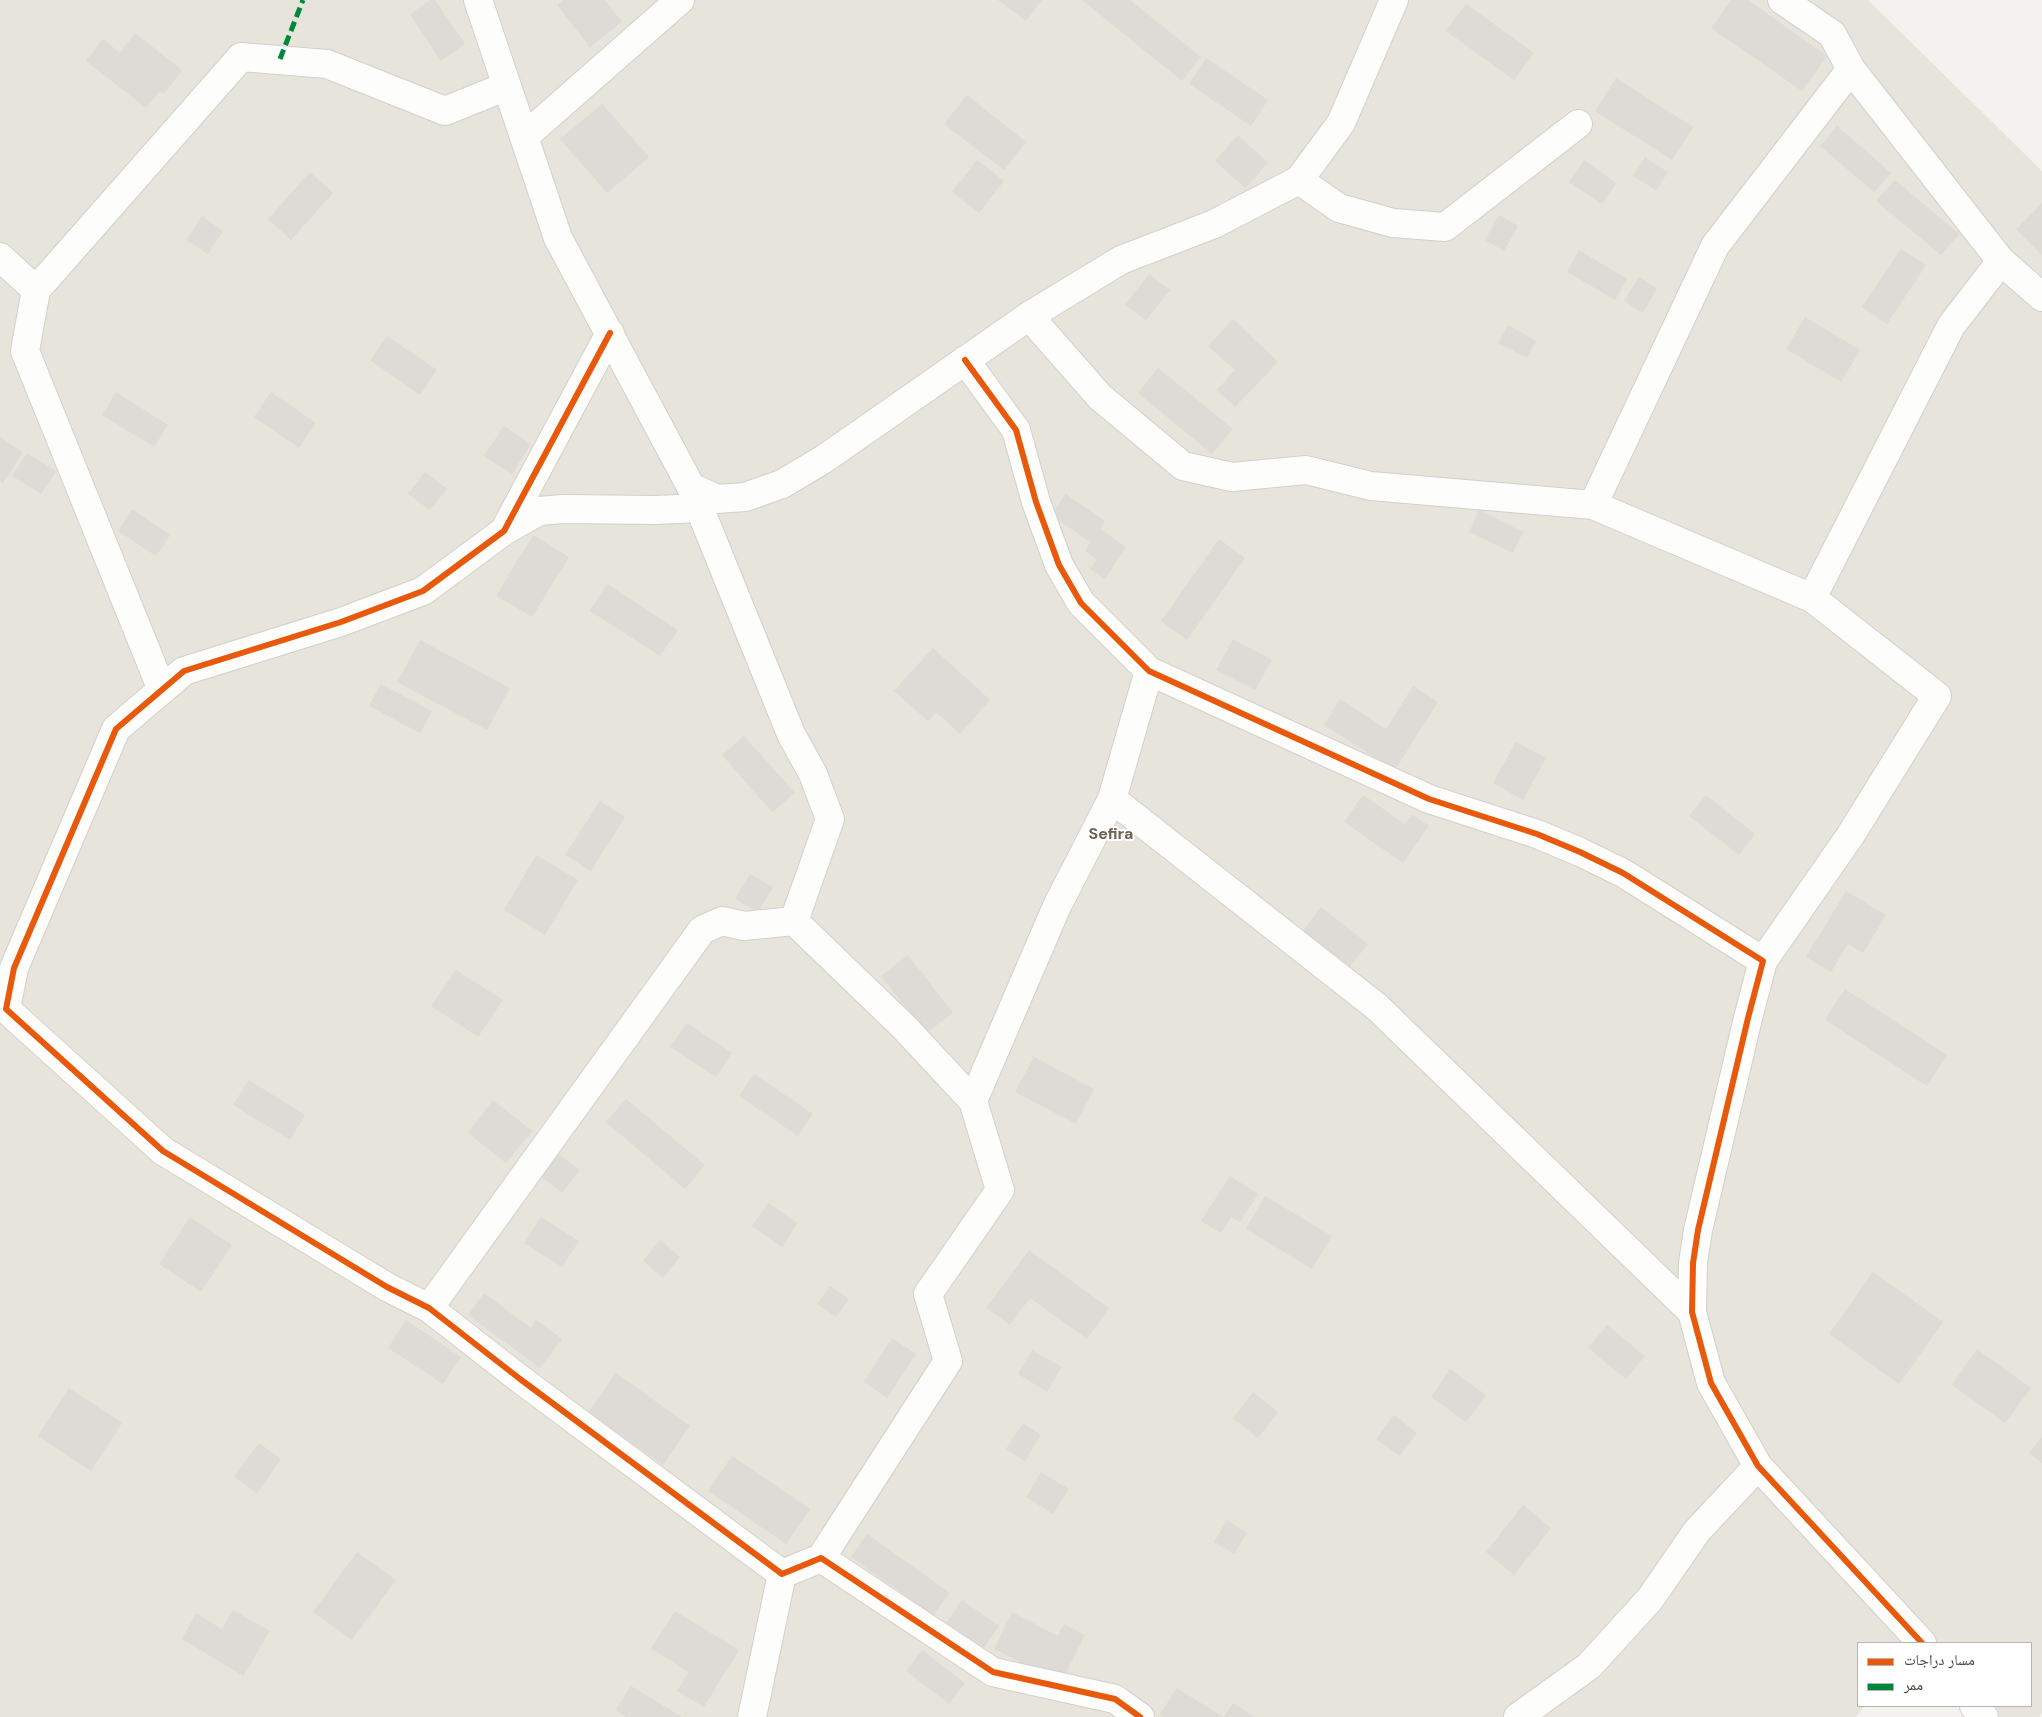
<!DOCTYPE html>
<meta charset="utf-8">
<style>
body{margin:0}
#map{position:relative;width:2042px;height:1717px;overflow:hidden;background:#f4f2ee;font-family:"DM Sans","Noto Naskh Arabic",sans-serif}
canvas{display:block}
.legend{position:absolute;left:1857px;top:1642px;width:175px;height:65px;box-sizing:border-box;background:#fff;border:1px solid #b7b4b0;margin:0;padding:6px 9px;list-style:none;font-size:15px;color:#4b4439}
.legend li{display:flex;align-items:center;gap:10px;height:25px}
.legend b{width:25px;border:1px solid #b7b4b0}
</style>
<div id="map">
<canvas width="2042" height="1717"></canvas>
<ul class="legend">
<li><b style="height:6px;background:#e8590c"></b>مسار دراجات</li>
<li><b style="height:6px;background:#00873e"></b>ممر</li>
</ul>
</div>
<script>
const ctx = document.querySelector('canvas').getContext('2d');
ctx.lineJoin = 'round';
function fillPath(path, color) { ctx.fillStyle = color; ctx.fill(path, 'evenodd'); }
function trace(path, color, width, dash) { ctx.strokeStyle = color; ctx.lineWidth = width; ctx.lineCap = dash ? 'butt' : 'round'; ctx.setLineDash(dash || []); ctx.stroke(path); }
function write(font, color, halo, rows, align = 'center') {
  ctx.font = font + ' "DM Sans",sans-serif'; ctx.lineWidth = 4; ctx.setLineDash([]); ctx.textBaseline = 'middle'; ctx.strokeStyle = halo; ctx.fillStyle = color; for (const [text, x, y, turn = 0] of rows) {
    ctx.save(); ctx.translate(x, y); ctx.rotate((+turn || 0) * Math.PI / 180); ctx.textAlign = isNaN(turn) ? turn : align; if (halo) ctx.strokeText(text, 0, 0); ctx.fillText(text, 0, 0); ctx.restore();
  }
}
fillPath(new Path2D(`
 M0 0H1868L2042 171V1713L2039 1717H1984L1974 1706H2031V1643H1858V1706H1864L1856 1717H0Z`), '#e7e4dc');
fillPath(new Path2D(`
 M430 0H435L465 44 441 61 410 14Z
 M563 0H605L622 22 590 47 557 5Z
 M998 0H1042L1026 21Z
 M1082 0H1130L1201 57 1182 81Z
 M1731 0H1748L1827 56 1802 91 1711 28Z
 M1466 4 1534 53 1514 80 1446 31Z
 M135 33 182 70 164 94 160 91 146 108 86 61 103 39 120 53Z
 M1206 58 1268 100 1251 126 1189 84Z
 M1616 78 1693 127 1672 160 1595 111Z
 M967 95 1026 142 1004 170 944 124Z
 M602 104 649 157 607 193 560 139Z
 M1837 126 1891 173 1874 192 1820 146Z
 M1238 135 1268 163 1245 188 1215 161Z
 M1645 157 1668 172 1656 190 1633 176Z
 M977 160 1004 181 979 213 952 192Z
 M1584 160 1616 183 1602 204 1569 182Z
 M310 172 333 193 291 240 268 219Z
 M1895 180 1959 234 1941 255 1876 201Z
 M2042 203V255L2016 229Z
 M1499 215 1518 226 1504 251 1485 240Z
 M202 216 223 231 208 254 186 240Z
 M1901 249 1926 265 1887 324 1862 307Z
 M1579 250 1627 279 1615 300 1567 272Z
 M1149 274 1170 290 1146 320 1125 305Z
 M1639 277 1657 288 1643 313 1624 301Z
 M1805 317 1860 350 1841 382 1786 349Z
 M1233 319 1278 362 1235 407 1217 390 1235 370 1208 346Z
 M1508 325 1536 341 1527 358 1498 343Z
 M387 336 437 370 420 395 370 360Z
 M1158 368 1233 429 1212 454 1138 393Z
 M116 392 168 425 154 447 102 415Z
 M271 392 316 423 299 448 254 417Z
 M504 426 531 444 512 474 484 456Z
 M0 437 23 452 3 483 0 481Z
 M27 453 56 471 41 494 12 476Z
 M425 472 447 489 430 510 408 494Z
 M1066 494 1105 521 1100 529 1126 547 1105 579 1090 569 1097 560 1085 551 1090 542 1051 515Z
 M132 509 170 535 156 556 118 531Z
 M1479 510 1523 532 1513 553 1469 532Z
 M533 535 569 557 532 617 496 596Z
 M1219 539 1245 558 1187 640 1161 621Z
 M607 584 678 630 660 656 590 611Z
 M1233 639 1272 660 1255 690 1216 670Z
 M420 640 510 688 487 730 397 682Z
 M933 648 990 700 960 734 936 712 928 721 894 691Z
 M381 684 432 711 420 733 369 706Z
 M1413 686 1438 702 1395 770 1324 725 1340 699 1386 729Z
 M744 736 795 793 772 812 722 755Z
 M1516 742 1546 758 1523 800 1493 783Z
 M1363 795 1405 824 1412 814 1429 826 1403 863 1344 822Z
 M1706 795 1755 834 1739 855 1689 816Z
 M600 801 625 817 591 871 565 855Z
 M536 855 578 880 545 935 504 910Z
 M750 874 773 887 758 912 735 899Z
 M1846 891 1886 915 1863 953 1848 944 1831 972 1806 957Z
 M1321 907 1368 944 1346 971 1300 935Z
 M908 955 953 1013 926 1033 881 976Z
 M456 970 503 1000 478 1037 431 1006Z
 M1845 989 1947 1055 1927 1086 1825 1020Z
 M687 1023 732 1053 716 1077 670 1047Z
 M1034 1057 1094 1089 1076 1124 1015 1092Z
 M754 1074 813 1114 798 1136 739 1096Z
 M249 1080 305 1115 290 1140 233 1105Z
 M626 1099 705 1165 685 1189 606 1122Z
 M493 1100 532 1131 506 1163 468 1133Z
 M555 1152 580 1170 562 1193 538 1174Z
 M1230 1176 1258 1194 1240 1222 1231 1217 1221 1233 1201 1221Z
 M1265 1196 1332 1236 1312 1269 1246 1229Z
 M768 1203 797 1223 782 1247 752 1226Z
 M190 1217 232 1245 201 1292 159 1264Z
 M541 1217 579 1241 562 1267 524 1243Z
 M660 1240 680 1257 663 1278 643 1261Z
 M1029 1250 1109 1308 1087 1339 1030 1298 1010 1325 986 1308Z
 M1873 1272 1943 1322 1899 1384 1829 1334Z
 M830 1286 849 1299 836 1317 817 1304Z
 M484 1293 531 1328 536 1320 562 1339 540 1368 468 1315Z
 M406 1320 461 1357 443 1384 388 1348Z
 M1607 1325 1645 1356 1626 1379 1588 1348Z
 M892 1338 916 1354 887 1398 864 1382Z
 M1977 1349 2031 1388 2005 1423 1952 1385Z
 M1032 1350 1062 1367 1047 1392 1018 1374Z
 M1450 1369 1486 1395 1466 1422 1431 1397Z
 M616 1373 690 1426 663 1465 588 1412Z
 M69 1388 122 1423 91 1471 38 1436Z
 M1253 1392 1278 1412 1258 1438 1233 1418Z
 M1394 1415 1417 1433 1400 1456 1376 1439Z
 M1023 1423 1041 1435 1025 1461 1006 1449Z
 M2042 1437V1463L2029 1453Z
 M259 1443 281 1459 257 1493 234 1477Z
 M732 1456 810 1509 786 1544 708 1491Z
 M1041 1472 1069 1489 1053 1514 1026 1497Z
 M1523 1505 1551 1528 1514 1575 1486 1552Z
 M1227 1520 1247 1533 1234 1554 1214 1542Z
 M867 1534 950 1593 933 1615 851 1557Z
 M357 1552 396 1580 352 1640 313 1612Z
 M962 1600 999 1626 983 1649 946 1623Z
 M233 1610 270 1631 243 1676 182 1639 196 1613 222 1629Z
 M675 1611 739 1650 704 1707 677 1691 689 1672 651 1649Z
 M1012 1612 1058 1636 1064 1624 1085 1635 1061 1683 994 1649Z
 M922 1650 965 1683 949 1704 906 1671Z
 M631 1686 682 1717H626L616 1710Z
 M1177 1688 1223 1717H1164L1160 1714Z
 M1233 1703 1253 1716 1252 1717H1224Z`), '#dedbd6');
const street = new Path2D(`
 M478 0 558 238 691 487 791 734 813 774 830 819 794 921
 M1782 0 1832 34 1851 69 2001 261 2042 297
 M524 137 680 0
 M1299 180 1339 208 1393 223 1445 227 1578 124
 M0 257 36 290
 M1029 316 1100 397 1183 466 1232 477 1306 470 1371 486 1593 505 1812 598 1937 696 1850 836 1763 961
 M610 333 504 531 423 591 341 622 184 671 116 729 14 968 6 1009 163 1151 387 1287 429 1308 520 1379 782 1574 821 1558 993 1672 1115 1699 1140 1717
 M965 360 1016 430 1036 502 1059 565 1081 603 1149 671 1429 799 1537 834 1580 852 1623 873 1763 961 1748 1018 1698 1230 1693 1263 1692 1312 1711 1383 1758 1466 1922 1643
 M691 487 717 499 745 497 782 484 824 459 1029 316 1121 260 1214 224 1299 180 1341 123 1394 0
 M1593 505 1715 246 1851 69
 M504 531 539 511 563 509 655 510 700 508
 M1812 598 1951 326 2001 261
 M162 690 25 351 36 290 241 57 327 64 445 111 507 86
 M1112 799 1377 1007 1692 1312
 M429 1308 702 930 722 921 744 926 794 921 904 1027 973 1101
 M821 1558 948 1361 928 1294 1000 1190 973 1101 1057 906 1112 799 1149 671
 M1974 1706 1984 1717
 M752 1717 782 1574
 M1518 1717 1589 1666 1650 1599 1697 1531 1758 1466`);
trace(street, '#d2d0cb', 30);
trace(street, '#fdfdfc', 28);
trace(new Path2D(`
 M280 59 303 0`), '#00873e', 5, [10, 5]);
trace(new Path2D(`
 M610 333 504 531 423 591 341 622 184 671 116 729 14 968 6 1009 163 1151 387 1287 429 1308 520 1379 782 1574 821 1558 993 1672 1115 1699 1140 1717
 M965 360 1016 430 1036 502 1059 565 1081 603 1149 671 1429 799 1537 834 1580 852 1623 873 1763 961 1748 1018 1698 1230 1693 1263 1692 1312 1711 1383 1758 1466 1922 1643`), '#e8590c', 6);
write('bold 16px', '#6e6250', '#fff', [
 ["Sefira",1111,835]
]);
</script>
